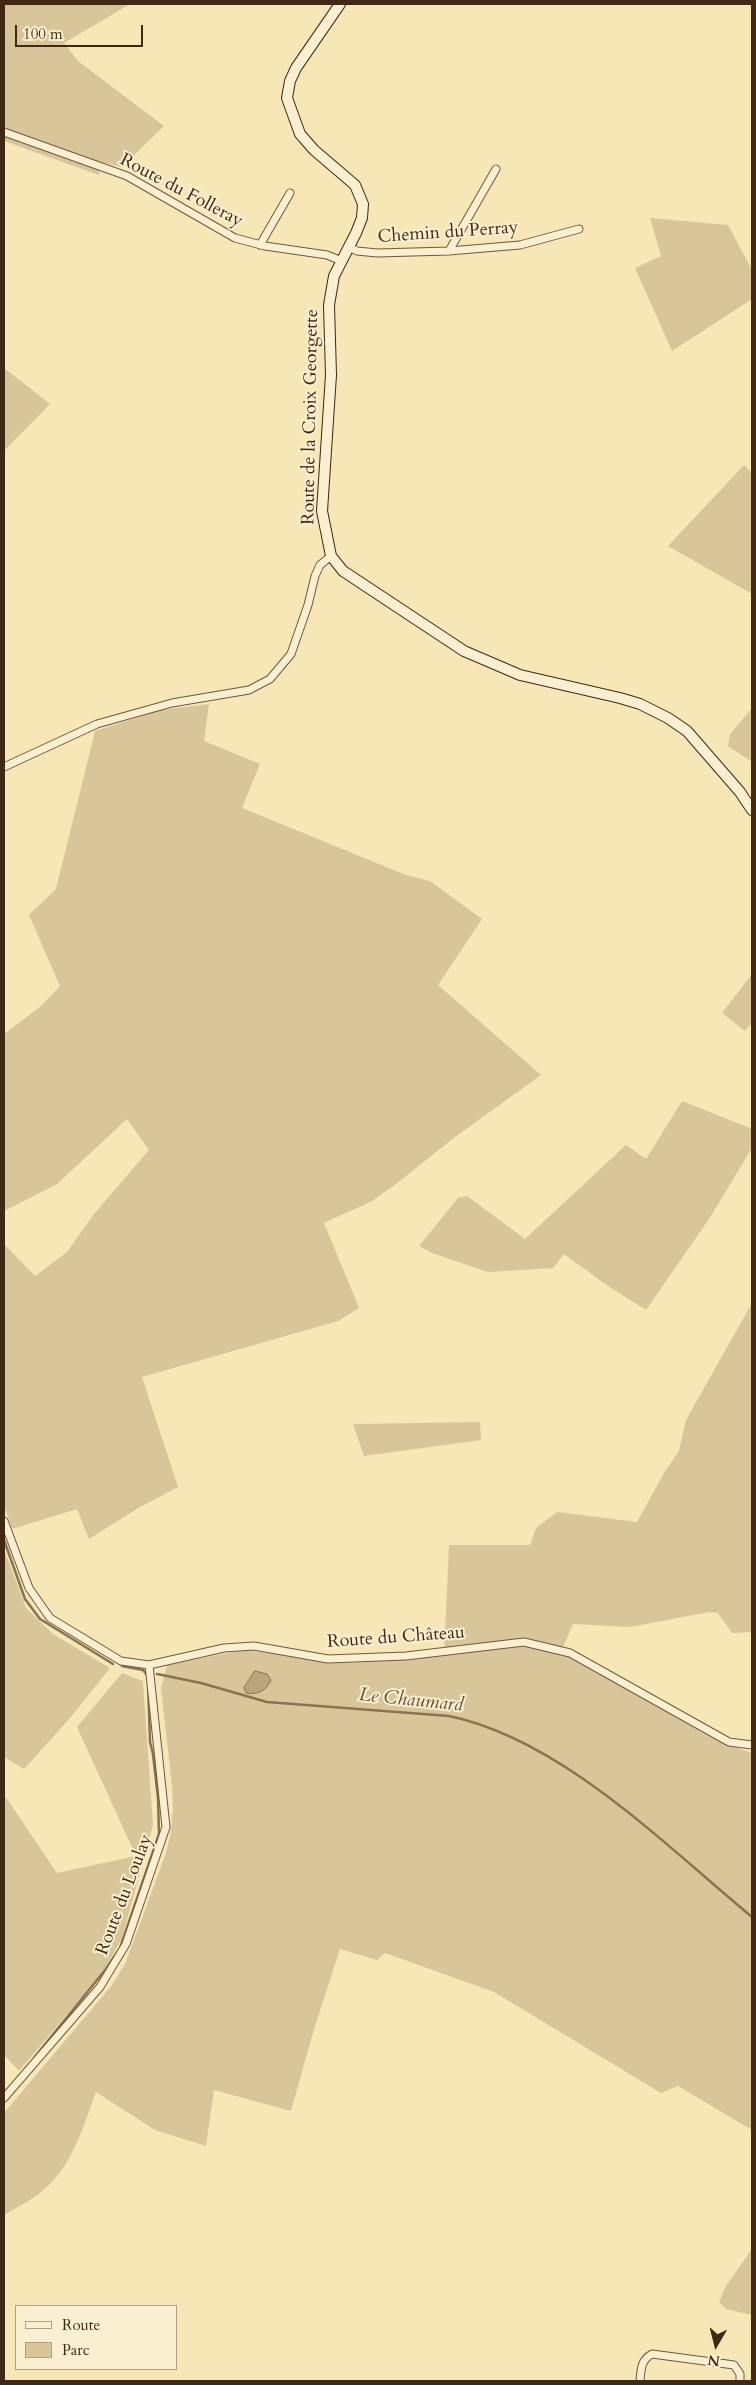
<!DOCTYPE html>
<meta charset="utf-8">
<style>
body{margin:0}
#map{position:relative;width:756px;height:2385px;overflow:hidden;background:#f7e6b6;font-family:Cardo,serif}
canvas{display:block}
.frame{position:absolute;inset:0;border:5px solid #422712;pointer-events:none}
.legend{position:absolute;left:15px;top:2305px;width:162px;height:65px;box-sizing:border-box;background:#faefd0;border:1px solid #b09f84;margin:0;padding:6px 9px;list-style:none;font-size:15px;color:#422712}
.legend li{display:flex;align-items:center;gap:10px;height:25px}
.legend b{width:25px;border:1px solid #b09f84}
.north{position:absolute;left:691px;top:2320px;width:50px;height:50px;-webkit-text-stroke:4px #faefd0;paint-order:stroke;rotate:188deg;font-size:14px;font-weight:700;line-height:20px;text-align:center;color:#422712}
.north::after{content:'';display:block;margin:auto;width:18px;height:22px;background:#422712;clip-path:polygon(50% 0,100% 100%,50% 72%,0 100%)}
.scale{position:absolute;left:15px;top:25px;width:128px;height:22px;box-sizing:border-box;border:2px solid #422712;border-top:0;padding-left:6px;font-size:15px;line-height:18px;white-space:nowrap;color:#422712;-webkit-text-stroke:4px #faefd0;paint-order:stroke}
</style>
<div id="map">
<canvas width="756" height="2385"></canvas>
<div class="frame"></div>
<ul class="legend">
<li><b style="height:6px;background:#faefd0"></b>Route</li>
<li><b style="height:14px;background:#d8c69a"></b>Parc</li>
</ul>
<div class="north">N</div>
<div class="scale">100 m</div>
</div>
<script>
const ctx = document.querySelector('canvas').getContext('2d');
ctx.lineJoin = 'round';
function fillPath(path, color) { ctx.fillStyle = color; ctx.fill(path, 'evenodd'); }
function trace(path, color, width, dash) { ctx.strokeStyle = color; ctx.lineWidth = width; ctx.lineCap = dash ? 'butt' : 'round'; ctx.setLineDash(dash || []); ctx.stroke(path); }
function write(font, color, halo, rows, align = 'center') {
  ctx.font = font + ' Cardo,serif'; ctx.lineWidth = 4; ctx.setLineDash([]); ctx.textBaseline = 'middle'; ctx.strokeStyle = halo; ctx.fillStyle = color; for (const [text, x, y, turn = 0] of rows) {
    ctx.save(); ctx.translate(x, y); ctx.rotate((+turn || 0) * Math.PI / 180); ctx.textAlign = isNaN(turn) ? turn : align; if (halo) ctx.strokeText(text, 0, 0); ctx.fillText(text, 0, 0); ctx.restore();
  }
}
fillPath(new Path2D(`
 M4 4H130L64 43 78 61 164 126 122 167 101 162 99 175 4 141Z
 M650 218 728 225 752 270V299L672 351 635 268 661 256Z
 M4 368 50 404 4 451Z
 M744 465 752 473V594L668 546Z
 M209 704 204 741 260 764 242 808 406 875 430 881 482 919 438 985 541 1075 455 1137 396 1184 372 1201 324 1223 359 1308 338 1321 142 1377 178 1487 140 1507 89 1539 77 1509 12 1529 4 1505V1244L35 1276 67 1252 94 1214 149 1150 127 1119 57 1184 4 1211V1034L41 1006 60 986 29 915 56 889 95 731 161 710Z
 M752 708V762L728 746 730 734Z
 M752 974V1023L745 1031 722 1013Z
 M682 1101 752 1129V1148L709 1219 646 1310 608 1286 564 1254 553 1268 488 1272 432 1253 419 1246 458 1198 467 1196 525 1239 626 1145 646 1159Z
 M752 1303V1632L732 1633 718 1613 709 1612 630 1627 573 1624 560 1654 570 1657 718 1741 752 1753V2130L678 2086 661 2093 494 1992 385 1953 377 1960 340 1949 314 2029 291 2111 214 2090 206 2146 155 2130 96 2092C84 2124 74 2161 49 2185 36 2198 19 2206 4 2215V2113L112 1985 125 1964 166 1853 170 1836 173 1810 172 1786 161 1688 167 1665 244 1650 348 1663 444 1656 449 1545H530L536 1528 557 1512 637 1522 664 1473 679 1451 686 1420Z
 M480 1422 481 1440 364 1456 353 1424Z
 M4 1549 26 1608 53 1634 110 1668 70 1718 24 1769 4 1757Z
 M122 1673 143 1681 153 1825 122 1938 103 1972 19 2071 4 2055V1797L7 1799 57 1873 136 1856 77 1727Z
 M752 2249V2315L726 2309 719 2302 726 2286Z`), '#d8c69a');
const water = new Path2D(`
 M255 1671 267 1674 271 1680C266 1691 258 1695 246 1693L244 1688Z`);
fillPath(water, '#b9a57e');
trace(water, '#897353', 1);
trace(new Path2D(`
 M4 1540 25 1599 40 1619 113 1664
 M122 1666 143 1670 147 1675
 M157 1674 201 1683 267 1702 449 1716C561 1739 666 1846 752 1917
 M34 2058 106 1969 120 1948 159 1834 158 1798 153 1754 150 1742 148 1683`), '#897353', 2.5);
const street = new Path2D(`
 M4 132 127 176 235 238 265 246 327 255 342 261
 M260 245 290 193
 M349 247 357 251 377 253 449 251 520 245 579 229
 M449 251 496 169
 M4 767 97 724 172 703 249 690 270 679 291 654 308 605 315 576 320 565 331 556
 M4 1521 29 1588 50 1618 121 1661 149 1665 224 1648 254 1646 328 1659 406 1656 524 1642 570 1653 729 1742 752 1745
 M4 2098 100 1987 126 1944 166 1827 149 1665
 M640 2381C641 2369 641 2360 652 2354L734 2365 740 2374V2381`);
const secondary = new Path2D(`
 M340 4 296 68 290 81 287 98 300 134 314 150 355 185 363 204 362 218 356 233 334 276 329 305 331 375 322 511 331 556 343 571 464 651 520 675 620 698 640 704 668 718 687 731 740 792 752 810`);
trace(street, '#6f573b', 9);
trace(secondary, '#422712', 12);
trace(street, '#faefd0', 7);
trace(secondary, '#faefd0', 10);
write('18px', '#422712', '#faefd0', [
 ["Route du Folleray",181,191,28],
 ["Chemin du Perray",448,233,-4],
 ["Route de la Croix Georgette",311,417,-89],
 ["Route du Château",396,1638,-4],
 ["Route du Loulay",125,1895,-69]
]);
write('italic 19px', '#664d32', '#faefd0', [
 ["Le Chaumard",411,1701,6]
]);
</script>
